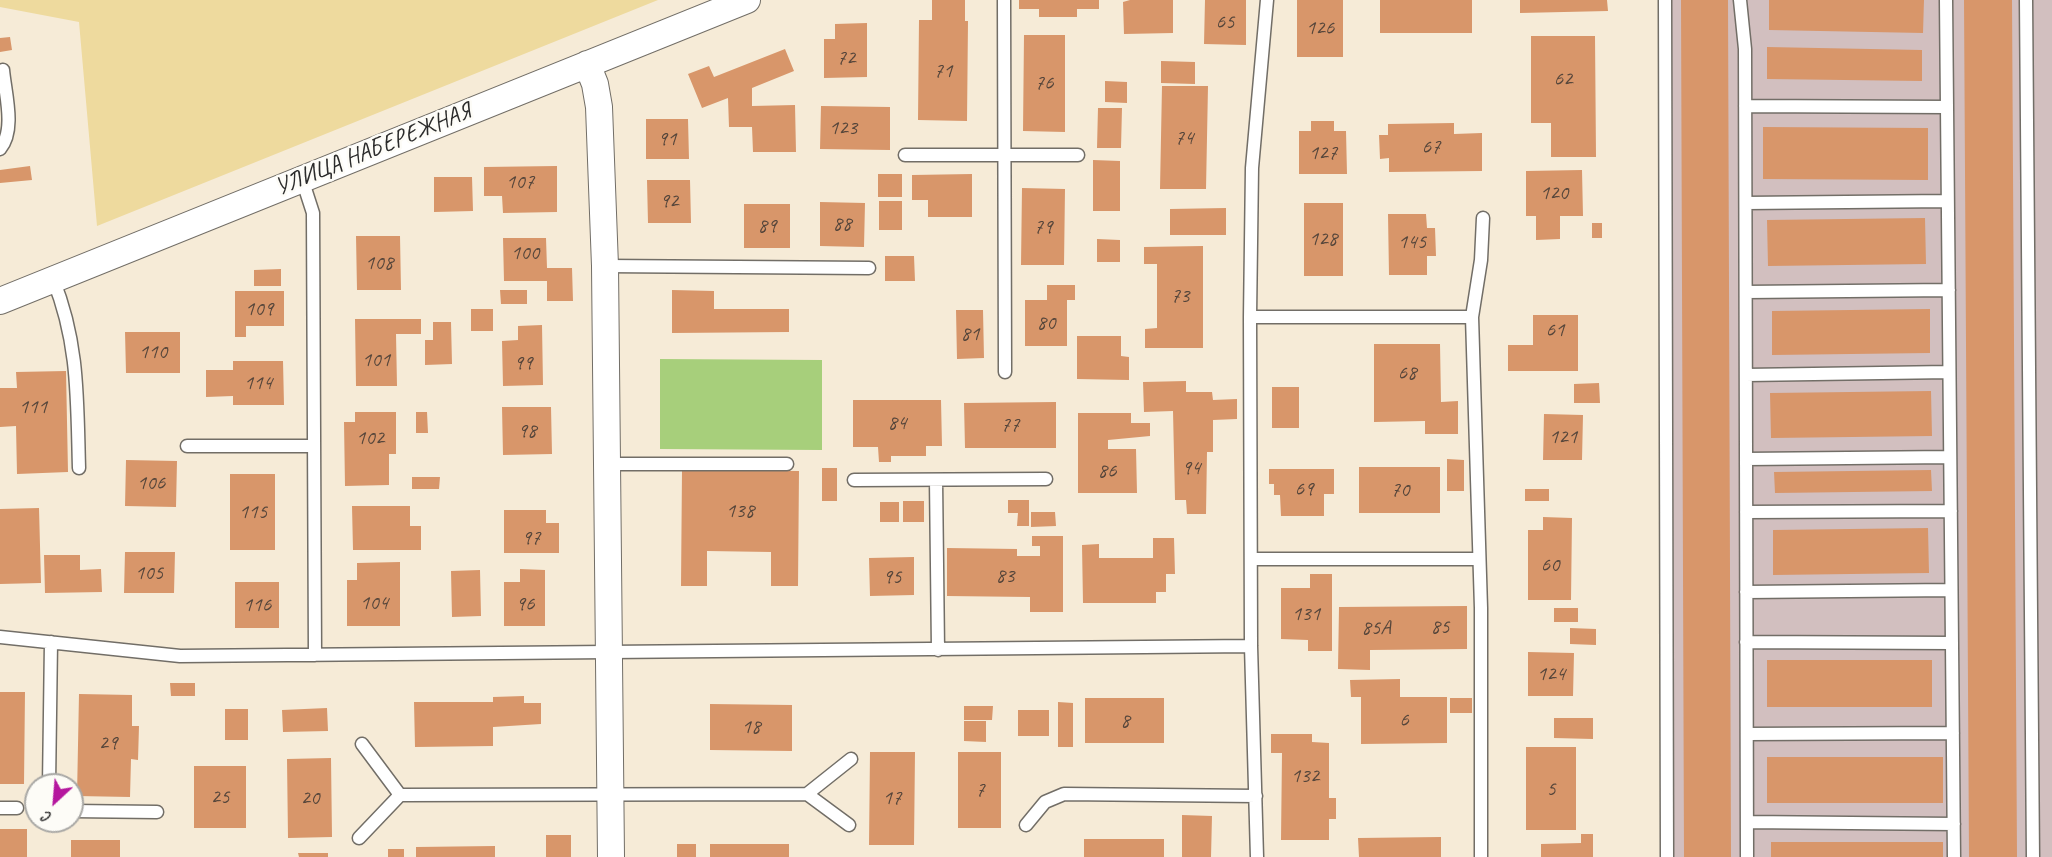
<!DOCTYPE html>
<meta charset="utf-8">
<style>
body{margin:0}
#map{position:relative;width:2052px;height:857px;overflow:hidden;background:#f6ebd7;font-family:Caveat,sans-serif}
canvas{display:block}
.north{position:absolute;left:24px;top:773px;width:60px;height:60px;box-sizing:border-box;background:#fdfcf7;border:2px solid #a9a8a5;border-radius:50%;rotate:206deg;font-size:16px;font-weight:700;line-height:24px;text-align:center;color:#2b2b2b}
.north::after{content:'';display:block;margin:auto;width:21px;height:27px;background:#b5179e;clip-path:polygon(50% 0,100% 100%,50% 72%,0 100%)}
</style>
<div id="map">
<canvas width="2052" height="857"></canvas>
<div class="north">С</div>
</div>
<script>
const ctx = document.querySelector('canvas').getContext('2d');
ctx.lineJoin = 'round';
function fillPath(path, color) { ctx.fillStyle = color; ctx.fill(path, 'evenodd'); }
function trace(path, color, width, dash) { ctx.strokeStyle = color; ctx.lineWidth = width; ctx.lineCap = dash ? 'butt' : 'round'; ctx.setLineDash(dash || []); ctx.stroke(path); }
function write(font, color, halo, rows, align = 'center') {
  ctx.font = font + ' Caveat,sans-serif'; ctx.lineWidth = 5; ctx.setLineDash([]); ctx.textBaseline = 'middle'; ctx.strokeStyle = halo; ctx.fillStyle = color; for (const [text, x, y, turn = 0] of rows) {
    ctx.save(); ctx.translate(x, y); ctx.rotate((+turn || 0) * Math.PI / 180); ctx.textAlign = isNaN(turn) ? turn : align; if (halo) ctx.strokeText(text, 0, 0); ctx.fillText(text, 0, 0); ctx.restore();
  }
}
fillPath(new Path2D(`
 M1669 0H2052V857H1671Z`), '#d2bfbf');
fillPath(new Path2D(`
 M660 359 822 360V450L660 449Z`), '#a7cf7b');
fillPath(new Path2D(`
 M0 0H658L97 226 79 22 0 7Z`), '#eeda9e');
fillPath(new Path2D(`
 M932 0H965V21H968L967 121 918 120 919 20H932Z
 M1019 0H1099V9H1077V17H1039V9H1019Z
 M1130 0H1173V33L1124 34 1123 2Z
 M1205 0H1246V45L1204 44Z
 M1297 0H1343V57H1297Z
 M1380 0H1472V33H1380Z
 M1520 0H1607L1608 11 1520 13Z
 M1681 0H1728L1731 857H1684Z
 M1769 0H1924L1923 33 1769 30Z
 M1964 0H2012L2017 857H1969Z
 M867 23V77L824 78V39H835V24Z
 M1024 35H1065V132L1023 131Z
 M1531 36H1595L1596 157H1551V123H1531Z
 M10 37 12 50 0 52V38Z
 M1767 47 1922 50V81L1767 79Z
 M785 49 794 71 752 88V106L795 105 796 152H753L752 127H729L728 98 702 108 688 74 709 66 714 77Z
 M1161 61 1195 62V84L1161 83Z
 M1105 81 1127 82V103L1105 102Z
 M1162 86H1208L1206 189H1160Z
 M821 106 890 107V150L820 149Z
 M1098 108H1122L1121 148H1097Z
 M646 119H688L689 159H646Z
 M1311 121H1334V131H1346L1347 174H1299V131H1311Z
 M1454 123V134L1482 133V171L1389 172V158L1380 159 1379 135H1388V124Z
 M1763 127 1928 128V180L1763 179Z
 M1093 160 1120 161V211H1093Z
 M30 166 32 180 0 183V170Z
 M557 166V212L503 213 502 196H484V167Z
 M1582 170 1583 216H1560V239L1536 240V216H1526V171Z
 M878 174H902V197H878Z
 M972 174V217H928V200H912V175Z
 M434 177H472L473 211 434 212Z
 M647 180H690L691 223H648Z
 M1022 188 1065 189 1064 265H1021Z
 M879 201H902V230H879Z
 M820 202 865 203 864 247 820 246Z
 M1304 203H1343V276H1304Z
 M744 204H790V248H744Z
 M1226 208V235H1170V209Z
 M1388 214H1426L1427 228H1435L1436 256H1427V275H1389Z
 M1925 218 1926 264 1768 266 1767 220Z
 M1592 223H1602V238H1592Z
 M356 236H400L401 290H357Z
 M503 238H546L547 268H572L573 301H547V281H504Z
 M1097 239 1120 240V262H1097Z
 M1203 246V348H1145V329L1157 328V264H1144V247Z
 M885 256H914L915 281H885Z
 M281 269V286H254V270Z
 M1047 285H1075V300H1067V346H1025V300H1047Z
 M500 290H527V304H501Z
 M672 290 714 291V309H789V332L672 333Z
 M235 291H284V326H246V337H235Z
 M471 309H493V331H471Z
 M1930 309V353L1772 355V311Z
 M956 310H983L984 358 957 359Z
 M1533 315H1578V371H1508V345H1533Z
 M355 319H421V334H396L397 386H356Z
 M433 322H451L452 364 425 365V340H433Z
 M542 325 543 385 503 386 502 341 518 340V326Z
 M125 332H180V373H126Z
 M1077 336H1121V356L1129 357V380L1077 379Z
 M1374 344H1440L1441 402 1458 401V434H1425V421L1374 422Z
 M233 361H283L284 405H233V396L206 397V370H233Z
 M66 371 68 472 17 474 16 426 0 427V388H17L16 372Z
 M1186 381V392H1212L1213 400 1237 399V419L1213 420V452H1207L1206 514H1187L1186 500H1175L1173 411 1144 412 1143 382Z
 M1599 383 1600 403H1574V384Z
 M1272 387H1299V428H1272Z
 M1931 391 1932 436 1771 438 1770 393Z
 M853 400H941L942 446H926V456H891V462H879L878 447H853Z
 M1056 402V448H965L964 403Z
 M502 407H551L552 454 503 455Z
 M355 412H396V454H389V485L345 486 344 422H355Z
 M416 412H427L428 433H416Z
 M1078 413H1131V423H1150V436L1108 440V449H1136L1137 493H1078Z
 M1544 414 1583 415 1582 460H1543Z
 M1447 459 1464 460V491H1447Z
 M126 460 177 461 176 507 125 506Z
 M1359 467H1440V513H1359Z
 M822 468H837V501H822Z
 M1269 469H1334V494H1324V516H1281L1280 495H1274V484H1269Z
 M682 470 799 471 798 586H771V552L707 551V586H681Z
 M1931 470 1932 491 1775 493 1774 472Z
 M230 474H275V550H230Z
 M412 477H440L439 489H412Z
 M1525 489H1549V501H1525Z
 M1008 500H1029V526H1017L1018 513H1008Z
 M903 501H924V522H903Z
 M880 502H899V522H880Z
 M352 506H410V526H421V550H353Z
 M39 508 41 583 0 584V509Z
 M504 510H546V523H559V553H504Z
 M1031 512H1055L1056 526 1031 527Z
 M1543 517 1572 518 1571 600H1528V530H1543Z
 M1928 528 1929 573 1773 575V530Z
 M1032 536H1063V612H1030V597L947 596V548L1017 549V556H1040V546H1032Z
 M1153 538H1174L1175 574H1166V592H1156V603H1083L1082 545 1099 544V558H1153Z
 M125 552H175L174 593H124Z
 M44 555H80V570L101 569 102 592 45 593Z
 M914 557V595L870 596 869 558Z
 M400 562V626H347V580H357V563Z
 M520 569 545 570V626H504V582H520Z
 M480 570 481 616 452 617 451 571Z
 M1310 574H1332V651H1308V640L1281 639V588H1310Z
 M235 582H279V628H235Z
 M1467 606V649L1370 650V670L1338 669 1339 607Z
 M1554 608H1578V622H1554Z
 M1570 628 1596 629V645L1570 644Z
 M1528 652 1574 653 1573 696H1528Z
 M1767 660H1932V707H1767Z
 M1400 679V697H1447V743L1361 744V697H1351L1350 680Z
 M170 683H195V696H171Z
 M0 692H25L24 784H0Z
 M79 694 132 695V726H139L138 760 131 759 130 797 77 796Z
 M524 696V703H541V724L493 727V746L415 747 414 702H493V697Z
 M1085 698H1164V743H1085Z
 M1450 698H1472V713H1450Z
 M1058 702 1073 703V747H1058Z
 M710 704 792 705V751L710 750Z
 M964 706H993L992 720H964Z
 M327 708 328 731 283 732 282 710Z
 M225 709H248V740H225Z
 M1018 710H1049V736H1018Z
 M1554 718H1593V739L1554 738Z
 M964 721H986V742L964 741Z
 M1271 734H1312V742L1329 743V798H1336V819H1329V840H1281L1282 753H1271Z
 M1526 747H1576V830H1526Z
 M870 752H915L914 845H869Z
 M958 752H1001V828H958Z
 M1767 757H1943V803H1767Z
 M331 758 332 837 288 838 287 759Z
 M194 766H246V828H194Z
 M1182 815 1212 816 1211 857H1182Z
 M0 829H27V857H0Z
 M1581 834H1593V857H1541V844L1581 843Z
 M546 835H571V857H546Z
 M1441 837V857H1359L1358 838Z
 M1084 839H1164V857H1084Z
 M71 840H120V857H71Z
 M1771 842H1943V857H1771Z
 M677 844H696V857H677Z
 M710 844H789V857H710Z
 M495 846V857H416V847Z
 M388 849H404V857H388Z
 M298 853H328V857H299Z`), '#d8966a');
const service = new Path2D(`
 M1004 0 1005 372
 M1665 0 1667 857
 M1740 0 1745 49 1747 857
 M1946 0 1954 857
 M2026 0 2033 857
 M1745 106 1947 107
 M0 149C16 130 5 93 3 70
 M905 155H1078
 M302 179 313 213 315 655
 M1746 203 1947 201
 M605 266 869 268
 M53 279C79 343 77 400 79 468
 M1746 292 1949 290
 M1250 317H1472L1481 260 1483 218
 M1472 317 1481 608V857
 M1746 375 1949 372
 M187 446H314
 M1746 459 1950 457
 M607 464H787
 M854 480 1046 479
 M936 480 938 650
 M1746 512 1951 511
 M1251 559H1478
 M1746 592 1951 590
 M0 637 180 656 1251 646
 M1746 642 1952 643
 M1747 734 1953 733
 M362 744 400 795 807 794 851 759
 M49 785 51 642
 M807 794 849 825
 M0 808H17
 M72 811 157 812
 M1747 822 1954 824
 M1026 825 1045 802 1064 794 1256 796
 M359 838 400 795
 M1257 857 1251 646 1250 317 1252 168 1267 0`);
const minor = new Path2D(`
 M587 64 595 84 599 107 605 266 611 857
 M0 301 747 0`);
trace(service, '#726e67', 15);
trace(minor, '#726e67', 28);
trace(service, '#fff', 12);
trace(minor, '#fff', 26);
write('21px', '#56463b', null, [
 ["65",1225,22],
 ["126",1320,28],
 ["72",846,58],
 ["71",943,71],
 ["62",1563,79],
 ["76",1044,83],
 ["123",843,128],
 ["74",1184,138],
 ["91",667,139],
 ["67",1431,147],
 ["127",1323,153],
 ["107",520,182],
 ["120",1554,193],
 ["92",669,201],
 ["88",842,224],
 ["89",767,226],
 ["79",1043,227],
 ["128",1323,239],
 ["145",1412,242],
 ["100",525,253],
 ["108",379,263],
 ["73",1180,296],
 ["109",259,309],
 ["80",1046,323],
 ["61",1555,330],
 ["81",970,334],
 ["110",153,352],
 ["101",376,360],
 ["99",523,363],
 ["68",1407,373],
 ["114",258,383],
 ["111",33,407],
 ["84",897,423],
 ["77",1010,425],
 ["98",527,431],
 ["121",1563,437],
 ["102",370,438],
 ["94",1191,468],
 ["86",1107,471],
 ["106",151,483],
 ["69",1304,489],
 ["70",1400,490],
 ["138",740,511],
 ["115",253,512],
 ["97",531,538],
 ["60",1550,565],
 ["105",149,573],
 ["83",1005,576],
 ["95",892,577],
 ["104",374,603],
 ["96",525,604],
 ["116",257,605],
 ["131",1306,614],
 ["85",1440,627],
 ["85А",1376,628],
 ["124",1551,674],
 ["6",1404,720],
 ["8",1125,721],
 ["18",751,727],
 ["29",108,743],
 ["132",1305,776],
 ["5",1551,789],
 ["7",980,790],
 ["25",220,797],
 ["20",310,798],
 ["17",892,798]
]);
write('24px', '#2b2b2b', '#fdfcf7', [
 ["УЛИЦА НАБЕРЕЖНАЯ",373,150,-22]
]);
</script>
